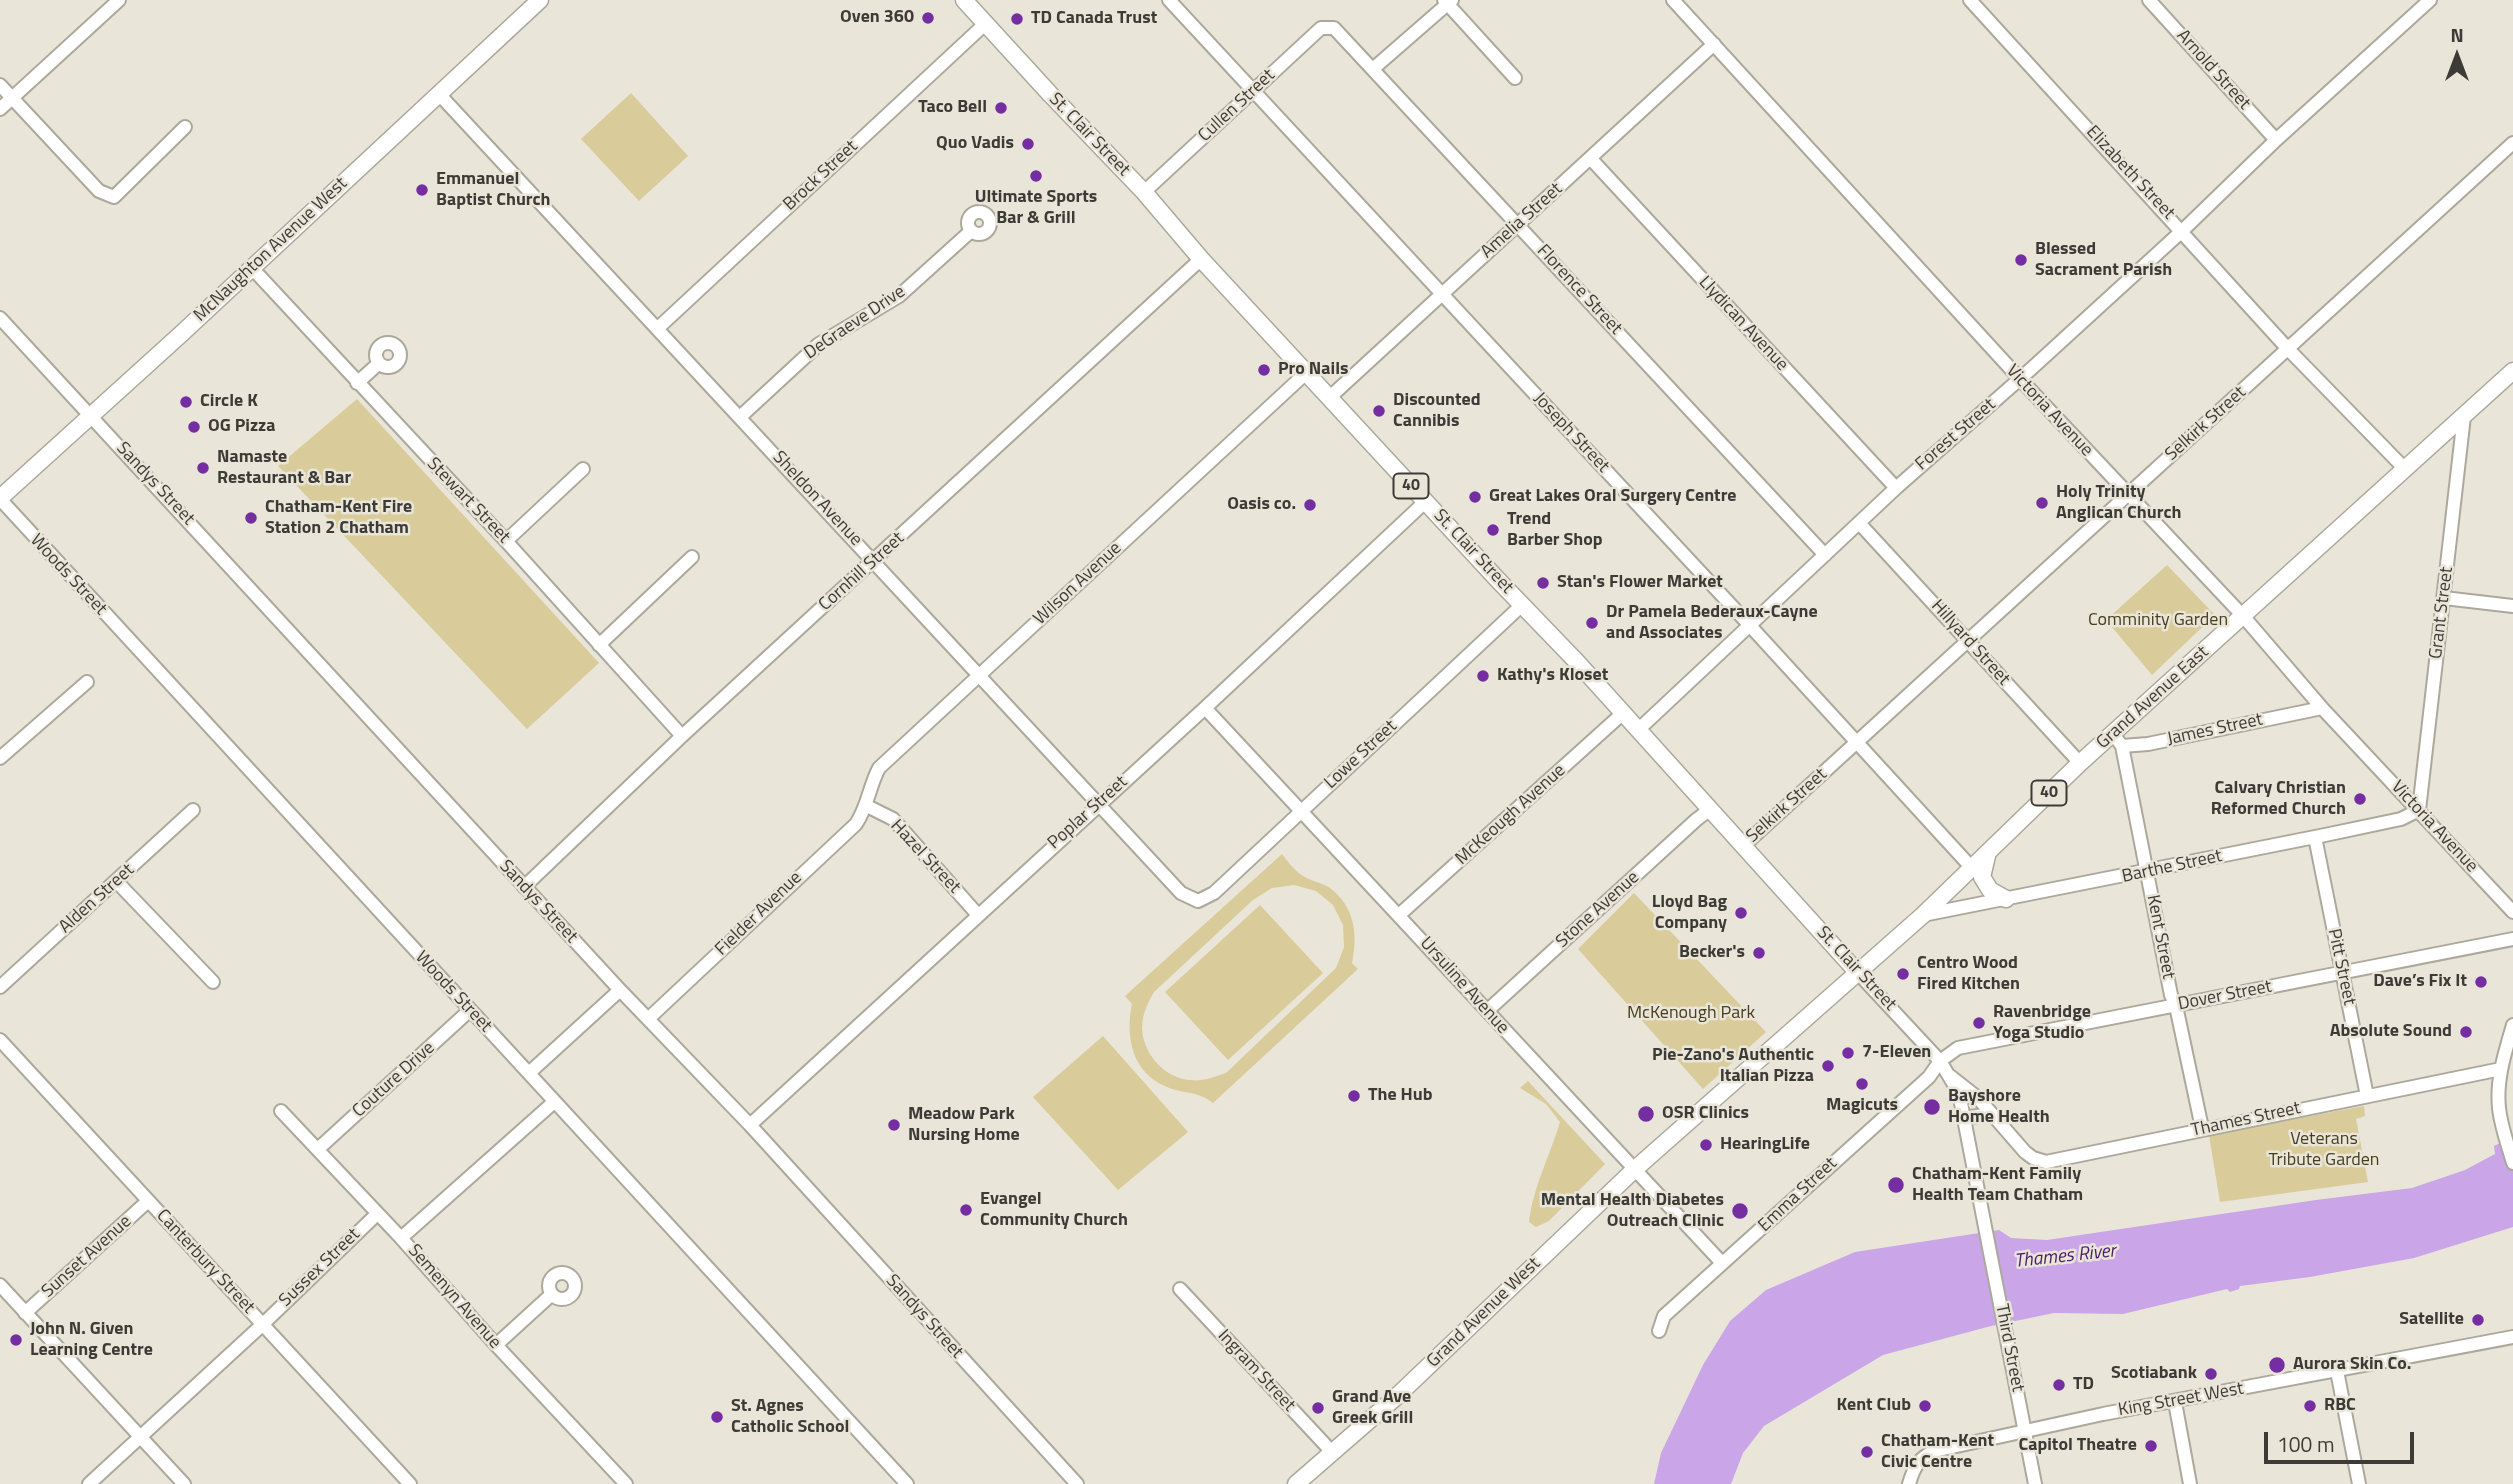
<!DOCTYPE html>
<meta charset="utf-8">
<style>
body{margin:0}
#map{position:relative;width:2513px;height:1484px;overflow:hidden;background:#e9e5d9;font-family:"Titillium Web",sans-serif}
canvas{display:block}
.north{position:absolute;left:2422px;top:21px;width:70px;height:70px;-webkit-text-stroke:5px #e9e5d9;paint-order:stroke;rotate:0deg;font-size:19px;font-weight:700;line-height:28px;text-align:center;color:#3d3b36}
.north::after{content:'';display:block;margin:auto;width:24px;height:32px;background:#3d3b36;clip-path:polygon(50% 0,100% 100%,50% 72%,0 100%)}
.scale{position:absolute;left:2264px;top:1432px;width:150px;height:32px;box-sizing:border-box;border:4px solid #3d3b36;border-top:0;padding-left:9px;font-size:21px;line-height:24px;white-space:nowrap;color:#3d3b36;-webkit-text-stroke:5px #e9e5d9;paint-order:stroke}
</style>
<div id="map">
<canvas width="2513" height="1484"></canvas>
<div class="north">N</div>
<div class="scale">100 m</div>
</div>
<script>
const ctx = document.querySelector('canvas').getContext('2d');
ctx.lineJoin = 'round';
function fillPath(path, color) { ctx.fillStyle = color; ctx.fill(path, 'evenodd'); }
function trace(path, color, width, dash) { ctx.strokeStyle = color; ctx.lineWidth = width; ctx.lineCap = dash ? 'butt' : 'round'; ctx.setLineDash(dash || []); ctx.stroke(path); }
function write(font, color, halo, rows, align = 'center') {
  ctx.font = font + ' "Titillium Web",sans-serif'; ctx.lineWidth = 5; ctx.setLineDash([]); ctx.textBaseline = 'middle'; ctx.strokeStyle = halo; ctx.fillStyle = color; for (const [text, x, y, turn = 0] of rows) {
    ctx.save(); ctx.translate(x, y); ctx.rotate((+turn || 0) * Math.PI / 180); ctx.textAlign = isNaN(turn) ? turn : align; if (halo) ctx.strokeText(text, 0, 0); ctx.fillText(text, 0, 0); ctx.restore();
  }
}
fillPath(new Path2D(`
 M631 93 688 156 639 201 581 139Z
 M357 399 599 663 527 729 278 466Z
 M2167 565 2215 615 2152 675 2106 620Z
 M1282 854C1287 860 1293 869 1300 874 1309 881 1321 882 1330 888 1355 907 1358 935 1352 963L1358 969 1213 1103C1199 1091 1183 1094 1167 1087 1132 1073 1125 1037 1132 1004L1125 996ZM1294 885 1316 891 1333 905 1343 925 1344 947 1336 968 1226 1073C1214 1077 1202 1082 1189 1080 1163 1077 1143 1053 1142 1028 1142 1015 1148 1002 1154 992L1253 900 1272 888Z
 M1634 893 1766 1032 1703 1089 1578 949Z
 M1260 905 1323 973 1228 1060 1165 992Z
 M1103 1036 1188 1132 1118 1190 1033 1097Z
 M1528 1081 1605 1164 1549 1221 1536 1227 1529 1222C1533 1187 1550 1156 1560 1122L1546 1104 1520 1088Z
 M2364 1106 2365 1116 2356 1119 2368 1182 2220 1202 2209 1135Z`), '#dacb9a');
fillPath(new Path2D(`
 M2513 1137V1227L2414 1258 2310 1277 2240 1286 2239 1289 2230 1292 2227 1289 2123 1314 2054 1313 1991 1326 1883 1355 1764 1426 1743 1453 1731 1484H1654L1661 1453 1703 1365 1730 1321 1766 1290 1855 1252 1999 1230 2011 1238 2047 1240 2316 1200 2412 1188 2465 1170 2495 1154 2494 1146Z`), '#caa5e7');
const minor = new Path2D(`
 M1169 0 1742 617 1971 867
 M1444 0 1515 78
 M1673 0 2020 379 2243 616 2322 708 2513 912
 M1970 0 2288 349 2405 469
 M2149 0 2276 140
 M1374 68 1452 0
 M0 85 99 191 114 197 185 127
 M438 93 1181 893 1198 901 1214 893 1522 605
 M0 109 119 0
 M1591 159 1896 488
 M1144 192 1321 28H1334L1825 555
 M968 223a11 11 0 1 1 22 0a11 11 0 1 1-22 0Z
 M252 268 506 541 682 736
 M0 318 620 990 750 1125 1077 1484
 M658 328 985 24
 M376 355a12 12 0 1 1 24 0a12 12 0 1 1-24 0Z
 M357 383 378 364
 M1329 398 1714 44
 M740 417 819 344 899 296 971 231
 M0 499 907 1484
 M1860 524 2080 763
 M506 541 583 469
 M2444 598 2513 606
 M599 645 692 557
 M1205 708 1722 1263
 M1638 730 1896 488 2031 369 2182 231 2276 140 2430 0
 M2113 734 2122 746 2171 995 2176 1006 2202 1128
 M2122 746 2148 744 2322 708
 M0 758 87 682
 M867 806 893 819 978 915
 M2419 810 2464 416
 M2315 837 2367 1096
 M1743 846 2513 143
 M117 882 213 982
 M524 887 682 736 1201 259
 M1399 915 1622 714
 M1923 915 2325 835 2401 819 2419 810
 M1858 973 1940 1061 1959 1093 2035 1484
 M0 987 193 810
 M1487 1011 1696 820 1709 810
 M648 1019 856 824C868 806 869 787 879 768L1306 373
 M2513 1025C2505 1052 2496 1080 2499 1108 2501 1127 2508 1145 2513 1163
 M0 1040 410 1484
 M529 1073 620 990
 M1950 1076 1978 1098 2025 1152 2033 1158 2046 1162 2501 1069
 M281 1111 401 1238 496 1345 626 1484
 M1965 1118 1984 1115 1995 1117
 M750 1125 1205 708 1426 501
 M318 1149 470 1010
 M401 1238 554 1102
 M549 1286a13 13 0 1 1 26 0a13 13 0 1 1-26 0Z
 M0 1285 184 1484
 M1180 1289 1332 1452
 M25 1313 148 1201
 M1659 1331 1664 1316 1929 1077 1940 1061 1958 1048 2513 939
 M496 1345 552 1294
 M2337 1371 2359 1484
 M2175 1402 2190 1484
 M89 1484 262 1325 377 1214
 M1909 1484C1914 1467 1918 1459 1934 1451L2103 1414 2513 1337`);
const major = new Path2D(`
 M964 0 1050 94 1144 192 1201 259 1497 579 1577 662 1858 973
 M0 498 180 335 540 0
 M1988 852 1982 877 1990 890 2006 899
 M1296 1484 1396 1397 1635 1169 1923 915 2080 763 2513 371`);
trace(minor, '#aba89c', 16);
trace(major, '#aba89c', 19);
trace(minor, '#fff', 12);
trace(major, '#fff', 16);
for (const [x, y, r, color] of [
 [928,18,7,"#752ea1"],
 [1017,19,7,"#752ea1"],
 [1001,108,7,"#752ea1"],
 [1028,144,7,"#752ea1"],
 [1036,176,7,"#752ea1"],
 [422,190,7,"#752ea1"],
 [2021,260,7,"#752ea1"],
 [1264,370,7,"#752ea1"],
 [186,402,7,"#752ea1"],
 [1379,411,7,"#752ea1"],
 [194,427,7,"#752ea1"],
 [203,468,7,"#752ea1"],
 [1475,497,7,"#752ea1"],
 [2042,503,7,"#752ea1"],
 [1310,505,7,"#752ea1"],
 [251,518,7,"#752ea1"],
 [1493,530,7,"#752ea1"],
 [1543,583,7,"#752ea1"],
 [1592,623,7,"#752ea1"],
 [1483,676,7,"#752ea1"],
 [2360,799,7,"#752ea1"],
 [1741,913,7,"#752ea1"],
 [1759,953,7,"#752ea1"],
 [1903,974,7,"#752ea1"],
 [2481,982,7,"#752ea1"],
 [1979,1023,7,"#752ea1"],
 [2466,1032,7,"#752ea1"],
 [1848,1053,7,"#752ea1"],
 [1828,1066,7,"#752ea1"],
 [1862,1084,7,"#752ea1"],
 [1354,1096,7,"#752ea1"],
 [1932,1107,9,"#752ea1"],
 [1646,1114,9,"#752ea1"],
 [894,1125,7,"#752ea1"],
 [1706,1145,7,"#752ea1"],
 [1896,1185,9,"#752ea1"],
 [966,1210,7,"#752ea1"],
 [1740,1211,9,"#752ea1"],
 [2478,1320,7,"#752ea1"],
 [16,1340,7,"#752ea1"],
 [2277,1365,9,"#752ea1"],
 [2211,1374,7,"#752ea1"],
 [2059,1385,7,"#752ea1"],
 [1925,1406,7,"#752ea1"],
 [2310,1406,7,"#752ea1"],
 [1318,1408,7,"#752ea1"],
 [717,1417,7,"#752ea1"],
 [2151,1446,7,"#752ea1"],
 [1867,1452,7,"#752ea1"]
]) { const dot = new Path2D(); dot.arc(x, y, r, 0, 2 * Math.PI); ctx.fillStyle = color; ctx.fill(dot); trace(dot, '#e9e5d9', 2.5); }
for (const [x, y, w] of [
 [1411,486,35],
 [2049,793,35]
]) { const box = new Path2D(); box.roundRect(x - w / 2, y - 12.5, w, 25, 5); ctx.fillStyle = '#e9e5d9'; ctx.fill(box); trace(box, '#3d3b36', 2); }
write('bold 16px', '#3d3b36', null, [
 ["40",1411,486],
 ["40",2049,793]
]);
write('bold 18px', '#3d3b36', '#e9e5d9', [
 ["Oven 360",914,18,"right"],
 ["TD Canada Trust",1031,19],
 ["Taco Bell",987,108,"right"],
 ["Quo Vadis",1014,144,"right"],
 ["Emmanuel",436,180],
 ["Baptist Church",436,201],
 ["Ultimate Sports",1036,198,"center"],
 ["Bar & Grill",1036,219,"center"],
 ["Blessed",2035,250],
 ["Sacrament Parish",2035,271],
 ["Pro Nails",1278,370],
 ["Discounted",1393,401],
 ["Cannibis",1393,422],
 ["Circle K",200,402],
 ["OG Pizza",208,427],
 ["Namaste",217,458],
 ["Restaurant & Bar",217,479],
 ["Holy Trinity",2056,493],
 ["Anglican Church",2056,514],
 ["Great Lakes Oral Surgery Centre",1489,497],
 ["Oasis co.",1296,505,"right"],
 ["Chatham-Kent Fire",265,508],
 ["Station 2 Chatham",265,529],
 ["Trend",1507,520],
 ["Barber Shop",1507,541],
 ["Stan's Flower Market",1557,583],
 ["Dr Pamela Bederaux-Cayne",1606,613],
 ["and Associates",1606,634],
 ["Kathy's Kloset",1497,676],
 ["Calvary Christian",2346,789,"right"],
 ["Reformed Church",2346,810,"right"],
 ["Lloyd Bag",1727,903,"right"],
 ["Company",1727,924,"right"],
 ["Becker's",1745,953,"right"],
 ["Centro Wood",1917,964],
 ["Fired Kitchen",1917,985],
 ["Dave’s Fix It",2467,982,"right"],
 ["Ravenbridge",1993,1013],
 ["Yoga Studio",1993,1034],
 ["Absolute Sound",2452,1032,"right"],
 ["7-Eleven",1862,1053],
 ["Pie-Zano's Authentic",1814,1056,"right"],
 ["Italian Pizza",1814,1077,"right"],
 ["The Hub",1368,1096],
 ["Bayshore",1948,1097],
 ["Home Health",1948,1118],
 ["Magicuts",1862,1106,"center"],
 ["OSR Clinics",1662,1114],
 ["Meadow Park",908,1115],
 ["Nursing Home",908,1136],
 ["HearingLife",1720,1145],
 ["Chatham-Kent Family",1912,1175],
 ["Health Team Chatham",1912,1196],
 ["Evangel",980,1200],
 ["Community Church",980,1221],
 ["Mental Health Diabetes",1724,1201,"right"],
 ["Outreach Clinic",1724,1222,"right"],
 ["Satellite",2464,1320,"right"],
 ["John N. Given",30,1330],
 ["Learning Centre",30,1351],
 ["Aurora Skin Co.",2293,1365],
 ["Scotiabank",2197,1374,"right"],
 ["TD",2073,1385],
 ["Grand Ave",1332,1398],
 ["Greek Grill",1332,1419],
 ["Kent Club",1911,1406,"right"],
 ["RBC",2324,1406],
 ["St. Agnes",731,1407],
 ["Catholic School",731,1428],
 ["Chatham-Kent",1881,1442],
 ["Civic Centre",1881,1463],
 ["Capitol Theatre",2137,1446,"right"]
], 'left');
write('18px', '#3d3b36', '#e9e5d9', [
 ["Arnold Street",2213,70,48],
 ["Cullen Street",1237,106,-43],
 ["St. Clair Street",1089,135,46],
 ["Elizabeth Street",2130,173,47],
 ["Brock Street",821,176,-43],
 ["Amelia Street",1522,221,-42],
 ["McNaughton Avenue West",271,250,-43],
 ["Florence Street",1579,290,47],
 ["DeGraeve Drive",855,323,-34],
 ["Llydican Avenue",1743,324,47],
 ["Victoria Avenue",2049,411,47],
 ["Selkirk Street",2206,424,-42],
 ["Joseph Street",1571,433,47],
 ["Forest Street",1956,435,-41],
 ["Sandys Street",155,484,47],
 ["Sheldon Avenue",817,499,47],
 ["Stewart Street",468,501,46],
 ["St. Clair Street",1473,552,47],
 ["Cornhill Street",862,572,-42],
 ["Woods Street",68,575,47],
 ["Wilson Avenue",1078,584,-43],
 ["Grant Street",2442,613,-83],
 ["Hillyard Street",1970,643,48],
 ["Grand Avenue East",2153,698,-42],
 ["James Street",2215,730,-12],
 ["Lowe Street",1361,755,-43],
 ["Selkirk Street",1787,806,-42],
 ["Poplar Street",1088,813,-42],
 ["McKeough Avenue",1511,815,-42],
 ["Victoria Avenue",2434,827,47],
 ["Hazel Street",925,857,47],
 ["Barthe Street",2172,867,-12],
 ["Alden Street",97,899,-42],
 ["Sandys Street",538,902,47],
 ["Stone Avenue",1598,910,-42],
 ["Fielder Avenue",759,914,-44],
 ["Kent Street",2160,937,79],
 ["Pitt Street",2341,967,78],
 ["St. Clair Street",1856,969,47],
 ["Ursuline Avenue",1464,986,48],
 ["Woods Street",453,992,47],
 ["Dover Street",2225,996,-11],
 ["Couture Drive",394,1080,-42],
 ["Thames Street",2246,1120,-12],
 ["Emma Street",1798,1195,-43],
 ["Sunset Avenue",87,1257,-42],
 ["Canterbury Street",205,1262,47],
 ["Sussex Street",320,1268,-44],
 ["Semenyn Avenue",454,1297,49],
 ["Grand Avenue West",1484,1313,-44],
 ["Sandys Street",924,1317,48],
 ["Third Street",2009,1348,79],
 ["Ingram Street",1256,1371,47],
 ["King Street West",2181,1400,-10]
]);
write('18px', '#473e1c', '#e9e5d9', [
 ["Comminity Garden",2158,621],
 ["McKenough Park",1691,1014],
 ["Veterans",2324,1140],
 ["Tribute Garden",2324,1161]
]);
write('italic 19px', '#4c1d69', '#e9e5d9', [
 ["Thames River",2065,1257,-6]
]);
</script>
